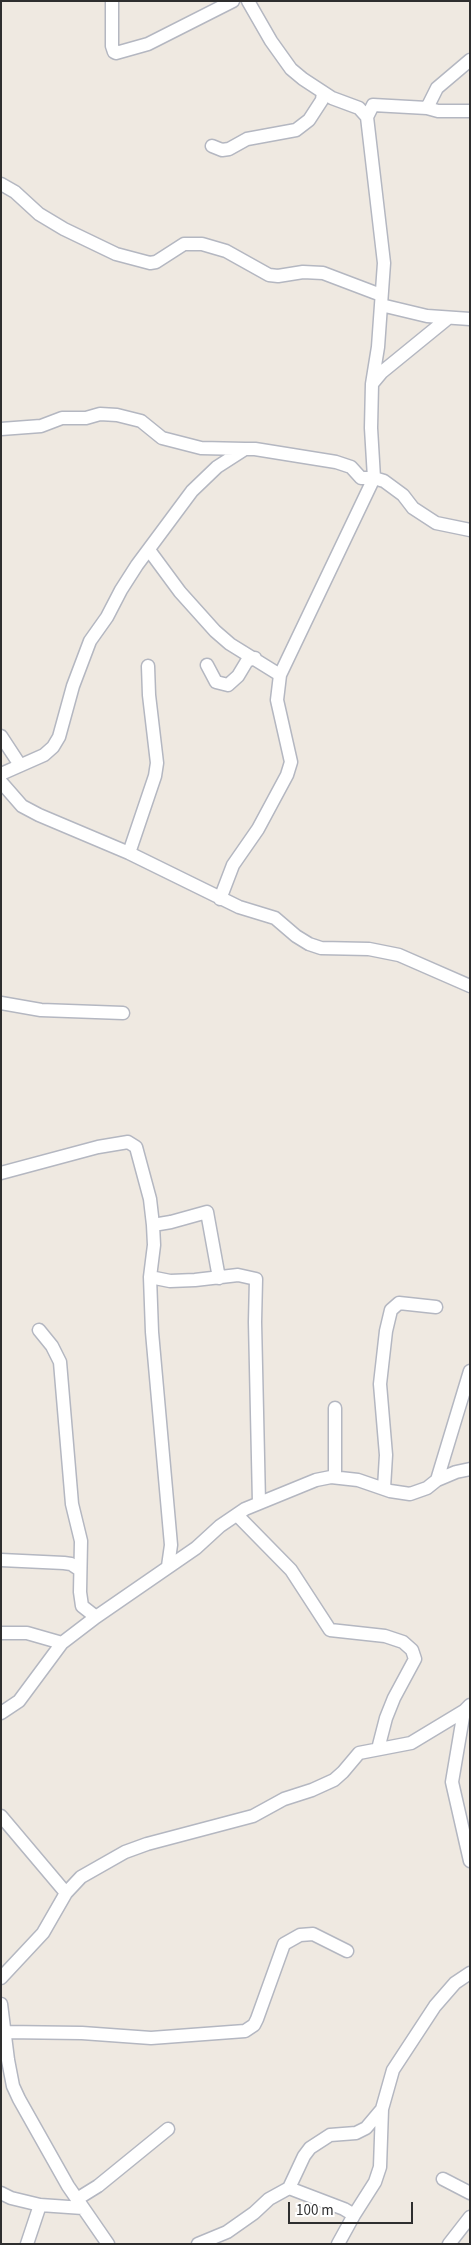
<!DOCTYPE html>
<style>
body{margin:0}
#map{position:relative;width:471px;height:2245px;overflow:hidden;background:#efe9e1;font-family:"Source Sans 3",sans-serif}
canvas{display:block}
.frame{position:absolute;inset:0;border:2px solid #2e2e2e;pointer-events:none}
.scale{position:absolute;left:288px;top:2202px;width:125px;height:22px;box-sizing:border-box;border:2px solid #2e2e2e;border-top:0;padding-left:6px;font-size:15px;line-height:18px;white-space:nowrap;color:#2e2e2e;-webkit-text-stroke:4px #fff;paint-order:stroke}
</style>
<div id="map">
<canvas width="471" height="2245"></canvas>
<div class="frame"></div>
<div class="scale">100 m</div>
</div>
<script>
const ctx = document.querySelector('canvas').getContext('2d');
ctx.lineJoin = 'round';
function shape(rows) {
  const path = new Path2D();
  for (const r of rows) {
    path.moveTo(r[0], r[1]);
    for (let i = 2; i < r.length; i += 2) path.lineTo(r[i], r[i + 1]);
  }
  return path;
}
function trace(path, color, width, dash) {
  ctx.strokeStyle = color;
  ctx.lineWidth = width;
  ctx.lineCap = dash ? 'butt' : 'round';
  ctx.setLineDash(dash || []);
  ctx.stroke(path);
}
const minor = shape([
 [112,1,112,46,114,52,116,53,148,44,233,1],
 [427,108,437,88,470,60],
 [367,117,373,105,427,108,438,111,470,111],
 [212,146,222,150,229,149,247,139,296,130,309,120,322,100,323,92],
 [1,184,15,192,39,214,64,229,116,254,150,263,156,262,184,244,202,244,226,251,269,275,278,276,303,272,323,273,381,295],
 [381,305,427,316,470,319],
 [372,384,382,372,447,319],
 [1,429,41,426,62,418,86,418,100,414,117,415,141,421,162,438,201,448,245,449],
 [149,550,180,592,215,631,230,644,280,675],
 [207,665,216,682,228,685,238,676,247,661,255,658],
 [1,736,20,765],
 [1,774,44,755,53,747,59,737,73,686,90,641,107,617,121,590,137,565,192,491,217,467,245,449,255,449,336,462,351,467,361,478,374,478,371,428,372,384,378,347,384,263,367,117,359,108,332,98,303,79,291,69,271,41,248,1],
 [1,782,22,806,39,815,129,853,239,907,275,918,296,936,309,944,321,948,369,949,399,955,470,986],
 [129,853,155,776,157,763,149,695,148,666],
 [220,899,233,865,258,829,287,775,291,762,277,700,280,675,374,478,384,481,403,495,413,508,436,523,470,530],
 [1,1003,41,1010,123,1013],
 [1,1173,98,1147,128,1142,136,1147,150,1199,153,1225,154,1245,150,1277,152,1332,171,1545,168,1566],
 [153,1225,171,1222,207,1212,219,1278],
 [150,1277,170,1281,195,1280,238,1275,256,1279,255,1322,259,1503],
 [39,1330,52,1346,60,1362,72,1504,81,1541,80,1592,82,1606,96,1617],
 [335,1477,335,1408],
 [437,1480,456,1472,470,1469],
 [384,1488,386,1455,380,1384,386,1331,391,1310,399,1303,436,1307],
 [237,1515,291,1570,330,1630,385,1636,403,1642,412,1650,415,1659,394,1698,386,1718,378,1749],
 [1,1560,64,1563,71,1564,80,1570],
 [1,1633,27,1633,62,1643],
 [464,1711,452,1782,470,1861],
 [1,1713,19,1701,62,1643,96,1617,196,1548,220,1526,245,1509,316,1480,331,1477,358,1480,390,1491,410,1494,427,1488,437,1480,470,1371],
 [1,1816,66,1893],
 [1,1978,43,1933,66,1893,81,1877,125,1852,147,1844,253,1816,284,1799,312,1790,334,1780,343,1772,359,1753,411,1743,464,1711,470,1705],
 [1,2004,8,2060,13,2086,19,2099,68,2186,108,2244],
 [4,2032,82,2033,151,2038,245,2031,254,2025,257,2019,284,1944,300,1935,313,1934,347,1951],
 [443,2179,470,2193],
 [289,2188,304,2156,310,2148,330,2135,356,2133,366,2128,382,2109],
 [1,2193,11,2198,40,2205,83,2208],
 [77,2199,98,2186,168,2129],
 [27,2244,40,2205],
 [198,2244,227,2232,254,2213,269,2199,289,2188,344,2209,354,2215,375,2182,380,2167,382,2109,393,2070,435,2006,455,1983,470,1973],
 [338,2244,354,2215],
 [449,2244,470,2217]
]);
trace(minor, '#b4b7c1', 15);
trace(minor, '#fff', 12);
</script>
